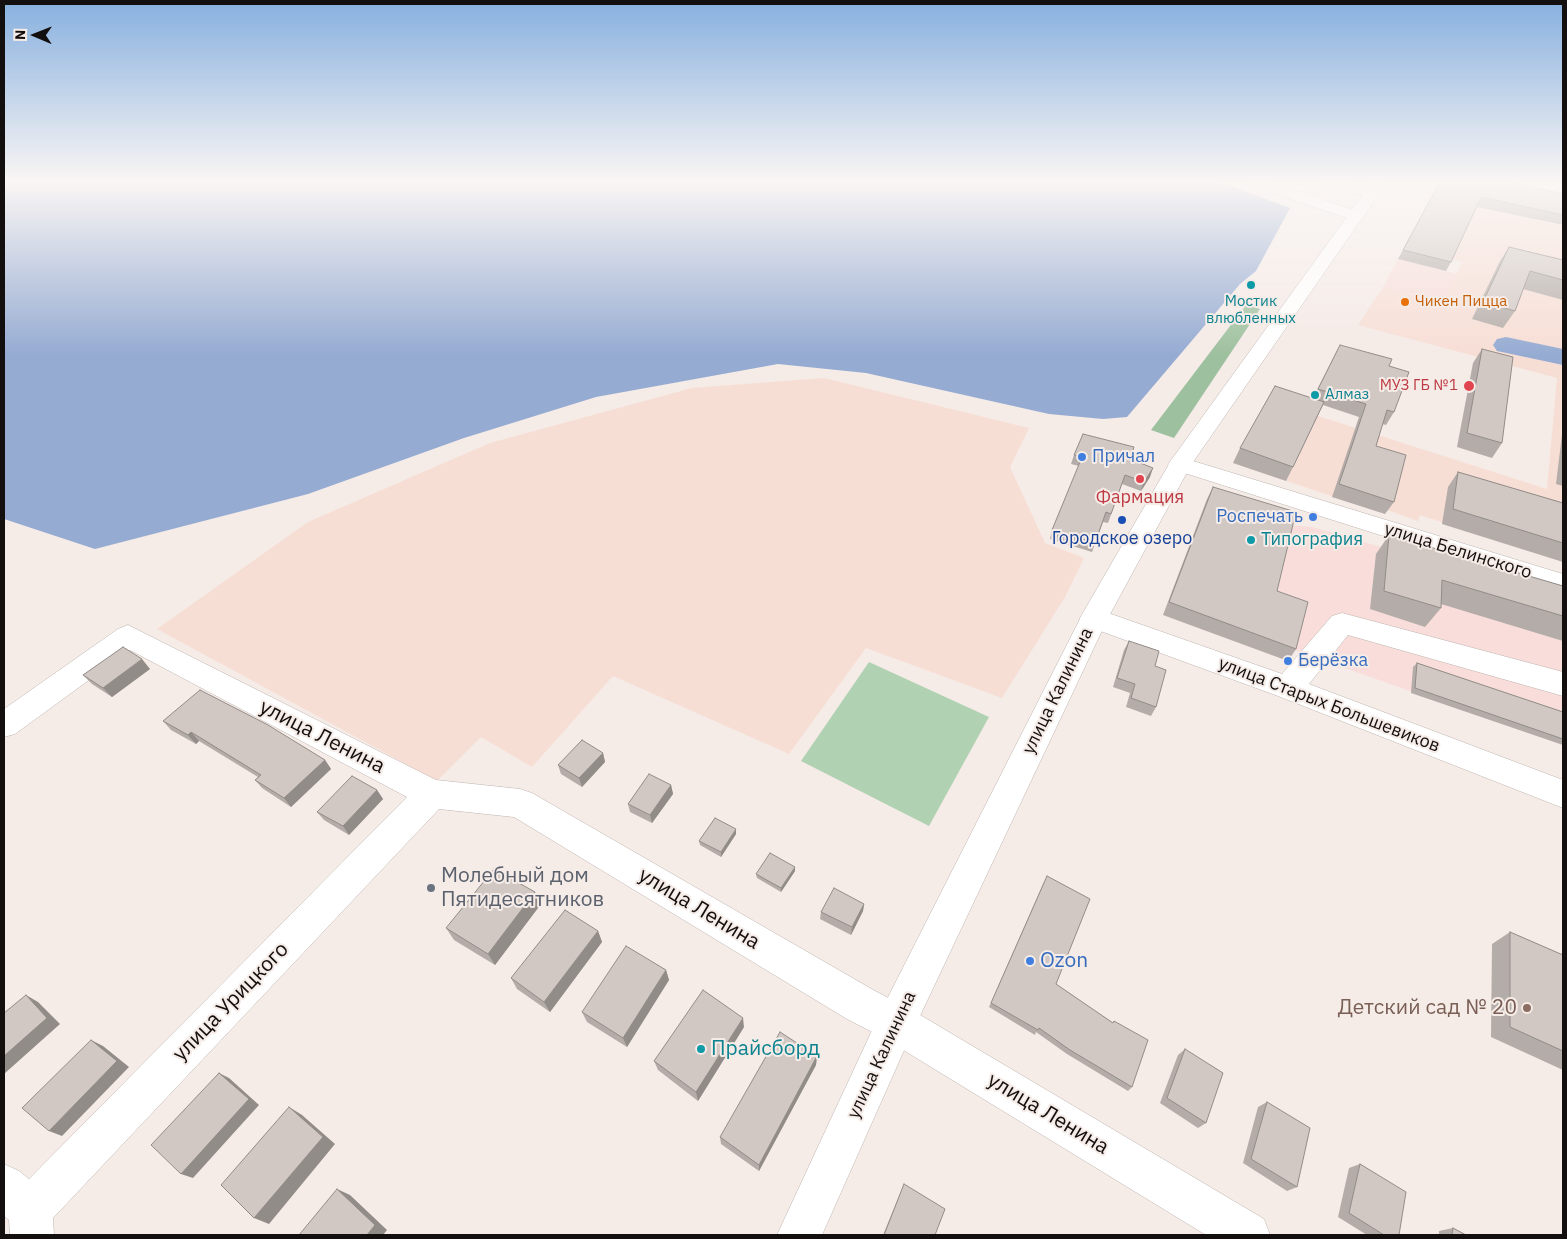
<!DOCTYPE html>
<meta charset="utf-8">
<style>
body{margin:0}
#map{position:relative;width:1567px;height:1239px;overflow:hidden;background:#f5ebe7;font-family:"IBM Plex Sans",sans-serif}
canvas{display:block}
.frame{position:absolute;inset:0;border:5px solid #130f0e;pointer-events:none}
.north{position:absolute;left:10px;top:10px;width:50px;height:50px;-webkit-text-stroke:4px #f5ebe7;paint-order:stroke;rotate:271deg;font-size:14px;font-weight:700;line-height:20px;text-align:center;color:#130f0e}
.north::after{content:'';display:block;margin:auto;width:18px;height:22px;background:#130f0e;clip-path:polygon(50% 0,100% 100%,50% 72%,0 100%)}
</style>
<div id="map">
<canvas width="1567" height="1239"></canvas>
<div class="frame"></div>
<div class="north">N</div>
</div>
<script>
const ctx = document.querySelector('canvas').getContext('2d');
ctx.lineJoin = 'round';
function paint(path, color) {
  ctx.fillStyle = color;
  ctx.fill(path, 'evenodd');
}
function shape(rows) {
  const path = new Path2D();
  for (const r of rows) {
    path.moveTo(r[0], r[1]);
    for (let i = 2; i < r.length; i += 2) path.lineTo(r[i], r[i + 1]);
  }
  return path;
}
function trace(path, color, width, dash) {
  ctx.strokeStyle = color;
  ctx.lineWidth = width;
  ctx.lineCap = dash ? 'butt' : 'round';
  ctx.setLineDash(dash || []);
  ctx.stroke(path);
}
function label(font, color, halo, rows, align = 'center') {
  ctx.font = font + ' "IBM Plex Sans",sans-serif';
  ctx.lineWidth = 4;
  ctx.setLineDash([]);
  ctx.textBaseline = 'middle';
  ctx.strokeStyle = halo;
  ctx.fillStyle = color;
  for (const [text, x, y, turn = 0] of rows) {
    ctx.save();
    ctx.translate(x, y);
    ctx.rotate((+turn || 0) * Math.PI / 180);
    ctx.textAlign = isNaN(turn) ? turn : align;
    if (halo) ctx.strokeText(text, 0, 0);
    ctx.fillText(text, 0, 0);
    ctx.restore();
  }
}
paint(shape([
 [1398,259,1457,274,1444,303,1383,287],
 [1289,525,1312,527,1563,600,1563,745,1291,649,1288,661,1163,615]
]), '#f8ddda');
paint(shape([
 [1476,206,1563,226,1563,562,1420,515,1418,521,1387,510,1385,514,1233,463,1268,400,1547,489,1557,378,1358,325,1383,287,1444,303,1462,262,1451,259],
 [824,378,1029,428,1010,467,1045,543,1084,558,1065,597,1002,698,866,648,789,754,613,676,532,767,481,737,437,781,157,629,308,522,490,443,692,388]
]), '#f7ded5');
paint(shape([
 [869,662,989,717,929,826,801,761]
]), '#b1d2b2');
paint(shape([
 [1246,305,1260,309,1174,438,1151,430]
]), '#9dc09e');
paint(shape([
 [4,182,1215,182,1234,187,1290,208,1256,271,1240,284,1127,417,1103,419,1049,414,866,373,778,364,596,397,464,438,308,494,95,549,4,519]
]), '#95abd2');
paint(shape([
 [1506,337,1563,349,1563,365,1497,351,1493,345,1497,339,1506,337]
]), '#95abd2');
const minor = shape([
 [1246,182,1269,182,1363,213,1365,216,1357,221,1351,219,1248,185,1246,182],
 [1320,182,1347,182,1378,190,1381,193,1373,198,1322,185,1320,182],
 [1180,457,1563,574,1563,593,1172,469,1168,464,1172,459,1180,457],
 [1094,608,1282,674,1332,616,1342,613,1563,672,1563,696,1348,635,1309,684,1563,780,1563,808,1278,696,1084,625,1080,618,1084,611,1094,608],
 [128,625,436,780,520,789,532,793,875,991,910,1009,1264,1219,1270,1235,1206,1235,882,1037,847,1019,514,817,439,809,53,1218,54,1235,10,1235,9,1220,4,1216,4,1164,19,1171,29,1179,407,797,130,650,15,734,4,737,4,709,118,629,128,625]
]);
const major = shape([
 [1372,182,1387,182,1191,465,1108,618,910,1037,822,1235,777,1235,882,1009,1084,611,1172,459,1372,182]
]);
trace(minor, '#beb5b0', 1);
trace(major, '#beb5b0', 1);
paint(minor, '#fff');
paint(major, '#fff');
paint(shape([
 [1440,182,1563,194,1563,225,1477,207,1451,262,1446,271,1398,259],
 [1509,247,1563,260,1563,300,1523,289,1515,311,1503,328,1472,319,1499,263],
 [1340,345,1389,366,1394,412,1386,425,1382,424,1376,446,1394,502,1385,514,1332,497,1359,417,1323,405,1293,467,1286,481,1233,463,1240,448,1313,398],
 [1482,349,1502,443,1492,458,1457,447,1473,363],
 [1563,426,1563,486,1556,484],
 [1074,455,1130,459,1150,477,1141,491,1122,484,1108,523,1103,522,1092,552,1050,539,1052,530,1079,466,1071,464],
 [1458,472,1563,503,1563,562,1442,524,1448,487],
 [1213,487,1277,591,1296,649,1288,661,1163,615,1207,499],
 [1389,535,1563,586,1563,641,1441,604,1441,608,1425,627,1370,609,1376,554],
 [1129,641,1155,666,1156,707,1151,716,1126,707,1130,693,1113,687,1124,650],
 [1417,663,1563,712,1563,745,1411,693,1413,667],
 [150,669,112,697,92,684,83,675],
 [163,721,325,760,331,769,291,807,262,788,255,780,258,777,199,741,196,744,171,730],
 [603,753,605,762,582,787,561,774,558,765],
 [671,785,673,794,652,823,630,812,628,804],
 [377,790,383,799,349,835,324,820,317,812],
 [736,834,721,857,700,845,699,841],
 [795,871,781,892,757,878,756,874],
 [1044,882,1056,984,1113,1023,1114,1021,1132,1087,1128,1091,1067,1054,1036,1032,1035,1035,989,1007],
 [541,904,495,965,454,940,446,928],
 [864,904,863,911,851,935,820,919,821,912],
 [598,931,602,942,550,1012,517,989,511,978],
 [1510,932,1563,955,1563,1070,1491,1037,1492,944],
 [666,970,669,980,627,1047,587,1022,582,1012],
 [744,1027,698,1101,658,1070,654,1061],
 [1185,1049,1206,1123,1198,1128,1160,1103,1178,1055],
 [817,1056,816,1065,759,1171,721,1144,720,1137],
 [1267,1102,1297,1187,1287,1191,1243,1163,1258,1107],
 [1360,1164,1399,1235,1367,1235,1338,1217,1349,1168],
 [904,1184,935,1235,883,1235],
 [1453,1228,1466,1235,1439,1235,1439,1231]
]), '#b4aca8');
paint(shape([
 [1153,468,1150,477,1141,491,1144,482],
 [142,659,150,669,112,697,103,688],
 [191,732,199,741,196,744,188,735],
 [603,753,605,762,582,787,579,778],
 [325,760,331,769,291,807,284,798],
 [671,785,673,794,652,823,650,815],
 [377,790,383,799,349,835,343,826],
 [736,829,736,834,721,857,721,852],
 [795,867,795,871,781,892,781,888],
 [535,892,541,904,495,965,488,954],
 [864,904,863,911,851,935,852,927],
 [598,931,602,942,550,1012,544,1002],
 [666,970,669,980,627,1047,623,1038],
 [26,995,38,1002,60,1024,4,1074,4,1056],
 [743,1018,744,1027,698,1101,696,1092],
 [91,1040,103,1046,129,1067,62,1136,49,1131],
 [817,1056,816,1065,759,1171,759,1165],
 [219,1073,229,1078,259,1105,193,1178,181,1174],
 [289,1107,302,1115,335,1144,269,1224,254,1218],
 [337,1189,350,1195,387,1230,383,1235,367,1235]
]), '#928c88');
const building = shape([
 [1440,182,1509,182,1563,194,1563,215,1481,197,1451,262,1403,250,1440,182],
 [1509,247,1563,260,1563,280,1530,271,1515,311,1483,302,1509,247],
 [1340,345,1392,359,1389,366,1409,372,1394,412,1387,410,1376,446,1406,455,1394,502,1339,484,1366,404,1318,389,1340,345],
 [1482,349,1513,357,1502,443,1467,433,1482,349],
 [1275,386,1324,402,1293,467,1240,448,1275,386],
 [1083,434,1134,447,1130,459,1153,468,1144,482,1125,475,1111,514,1106,512,1095,543,1052,530,1082,457,1074,455,1083,434],
 [1458,472,1563,503,1563,543,1453,509,1458,472],
 [1213,487,1296,512,1277,591,1308,602,1296,649,1169,602,1213,487],
 [1389,535,1563,586,1563,616,1442,580,1441,608,1384,591,1389,535],
 [1129,641,1159,651,1155,666,1166,670,1156,707,1131,698,1135,684,1117,678,1129,641],
 [123,647,142,659,103,688,83,675,123,647],
 [1417,663,1563,712,1563,739,1415,688,1417,663],
 [200,690,268,725,325,760,284,798,255,780,261,775,191,732,188,735,163,721,200,690],
 [582,740,603,753,579,778,558,765,582,740],
 [649,774,671,785,650,815,628,804,649,774],
 [352,776,377,790,343,826,317,812,352,776],
 [715,818,736,829,721,852,699,841,715,818],
 [770,853,795,867,781,888,756,874,770,853],
 [494,869,535,892,488,954,446,928,494,869],
 [1047,876,1090,899,1056,984,1113,1023,1114,1021,1148,1040,1132,1087,1070,1050,1039,1028,1038,1030,991,1003,1047,876],
 [834,888,864,904,852,927,821,912,834,888],
 [565,910,598,931,544,1002,511,978,565,910],
 [1510,932,1563,955,1563,1051,1510,1027,1510,932],
 [626,946,666,970,623,1038,582,1012,626,946],
 [703,990,743,1018,696,1092,654,1061,703,990],
 [26,995,47,1018,4,1056,4,1013,26,995],
 [780,1032,817,1056,759,1165,720,1137,780,1032],
 [91,1040,117,1061,49,1131,22,1108,91,1040],
 [1185,1049,1223,1073,1206,1123,1167,1098,1185,1049],
 [219,1073,249,1099,181,1174,151,1145,219,1073],
 [1267,1102,1310,1128,1297,1187,1251,1159,1267,1102],
 [289,1107,323,1137,254,1218,221,1185,289,1107],
 [1360,1164,1406,1192,1399,1235,1384,1235,1349,1213,1360,1164],
 [904,1184,945,1209,935,1235,884,1235,904,1184],
 [337,1189,375,1225,367,1235,299,1235,337,1189],
 [1453,1228,1466,1235,1452,1235,1453,1228]
]);
paint(building, '#d1c8c3');
trace(building, '#928c88', 1);
const sky = ctx.createLinearGradient(0, 0, 0, 356);
sky.addColorStop(0, '#87b0df');
sky.addColorStop(0.51, '#faf6f4');
sky.addColorStop(1, '#faf6f400');
ctx.fillStyle = sky;
ctx.fillRect(0, 0, 1567, 356);
for (const [x, y, r, color] of [
 [1251,285,5,"#0f9aa8"],
 [1405,302,5,"#e8710a"],
 [1469,386,6,"#e0444e"],
 [1315,395,5,"#0f9aa8"],
 [1082,457,5,"#3f7fe0"],
 [1140,479,5,"#e0444e"],
 [1313,517,5,"#3f7fe0"],
 [1122,520,5,"#1a4fb4"],
 [1251,540,5,"#0f9aa8"],
 [1288,661,5,"#3f7fe0"],
 [431,888,5,"#6b7280"],
 [1030,961,5,"#3f7fe0"],
 [1527,1008,5,"#8d6e63"],
 [701,1049,5,"#0f9aa8"]
]) {
  const dot = new Path2D();
  dot.arc(x, y, r, 0, 2 * Math.PI);
  ctx.fillStyle = color;
  ctx.fill(dot);
  trace(dot, '#f5ebe7', 2);
}
label('15px', '#0d838f', '#f5ebe7', [
 ["Мостик",1251,302],
 ["влюбленных",1251,319],
 ["Алмаз",1325,395,"left"]
]);
label('15px', '#c56008', '#f5ebe7', [
 ["Чикен Пицца",1415,302]
], 'left');
label('15px', '#be3a42', '#f5ebe7', [
 ["МУЗ ГБ №1",1458,386]
], 'right');
label('18px', '#366cbe', '#f5ebe7', [
 ["Причал",1092,457],
 ["Роспечать",1303,517,"right"],
 ["Берёзка",1298,661]
], 'left');
label('18px', '#be3a42', '#f5ebe7', [
 ["Фармация",1140,498]
]);
label('18px', '#164399', '#f5ebe7', [
 ["Городское озеро",1122,539]
]);
label('18px', '#0d838f', '#f5ebe7', [
 ["Типография",1261,540]
], 'left');
label('18px', '#130f0e', '#f5ebe7', [
 ["улица Белинского",1458,551,17],
 ["улица Калинина",1058,691,-64],
 ["улица Старых Большевиков",1329,705,21],
 ["улица Калинина",882,1055,-65]
]);
label('21px', '#130f0e', '#f5ebe7', [
 ["улица Ленина",322,737,27],
 ["улица Ленина",699,909,31],
 ["улица Урицкого",231,1002,-46],
 ["улица Ленина",1048,1114,31]
]);
label('21px', '#5b616d', '#f5ebe7', [
 ["Молебный дом",441,876],
 ["Пятидесятников",441,900]
], 'left');
label('21px', '#366cbe', '#f5ebe7', [
 ["Ozon",1040,961]
], 'left');
label('21px', '#785e54', '#f5ebe7', [
 ["Детский сад № 20",1517,1008]
], 'right');
label('21px', '#0d838f', '#f5ebe7', [
 ["Прайсборд",711,1049]
], 'left');
</script>
